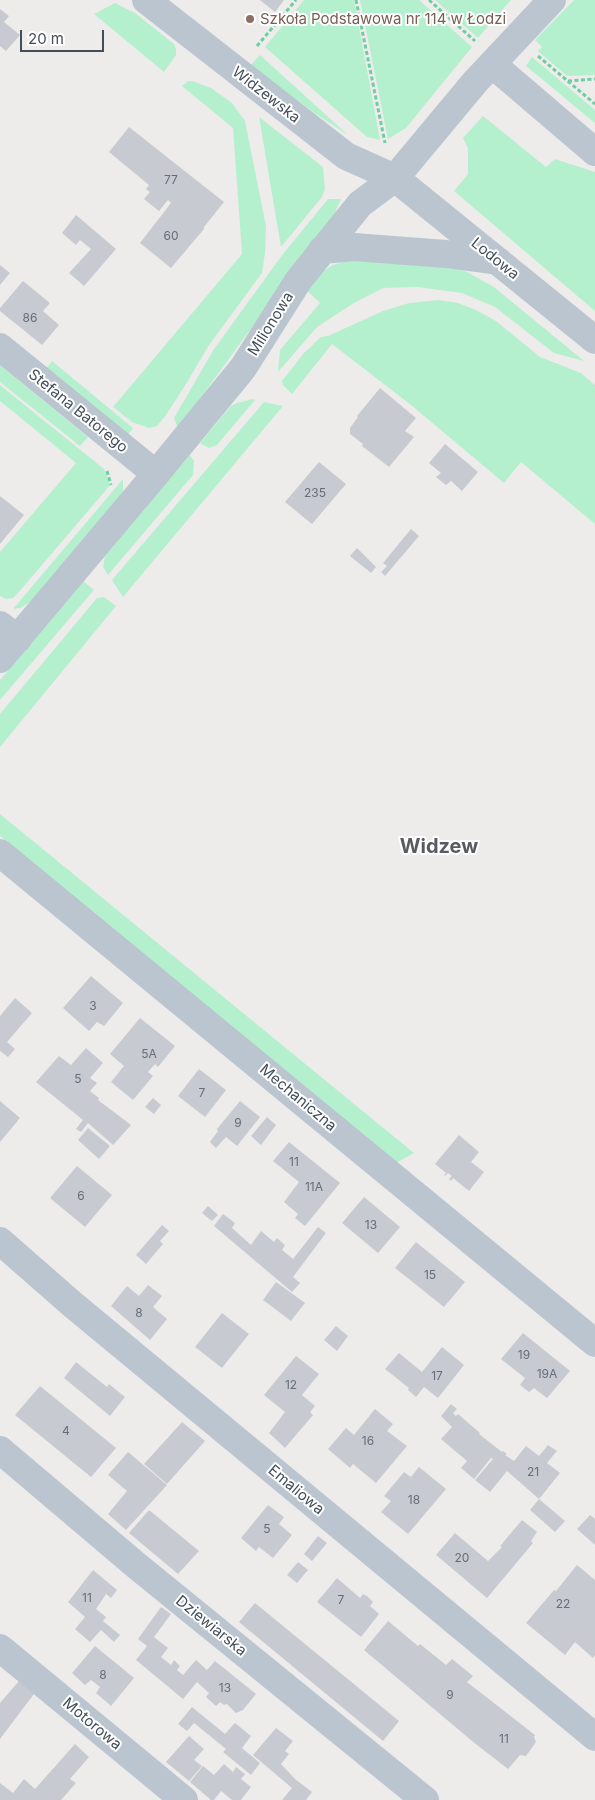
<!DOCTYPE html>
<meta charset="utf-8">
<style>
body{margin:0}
#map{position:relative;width:595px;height:1800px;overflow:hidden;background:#eeebeb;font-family:Inter,sans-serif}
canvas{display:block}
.scale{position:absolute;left:20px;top:30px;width:84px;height:22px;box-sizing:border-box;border:2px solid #434e59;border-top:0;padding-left:6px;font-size:15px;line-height:18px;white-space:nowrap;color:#434e59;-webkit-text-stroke:4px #fff;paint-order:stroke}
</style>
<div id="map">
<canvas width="595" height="1800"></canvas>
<div class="scale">20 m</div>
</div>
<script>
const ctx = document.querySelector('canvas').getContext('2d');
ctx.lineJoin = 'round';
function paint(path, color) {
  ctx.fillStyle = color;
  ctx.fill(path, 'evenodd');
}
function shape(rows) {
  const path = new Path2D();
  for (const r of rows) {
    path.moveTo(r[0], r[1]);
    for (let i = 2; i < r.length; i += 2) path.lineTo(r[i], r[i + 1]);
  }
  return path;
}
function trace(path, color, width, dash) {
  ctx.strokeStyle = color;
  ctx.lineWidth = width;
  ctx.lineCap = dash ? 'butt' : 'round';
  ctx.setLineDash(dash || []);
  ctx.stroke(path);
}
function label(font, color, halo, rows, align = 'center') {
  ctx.font = font + ' Inter,sans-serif';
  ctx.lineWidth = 4;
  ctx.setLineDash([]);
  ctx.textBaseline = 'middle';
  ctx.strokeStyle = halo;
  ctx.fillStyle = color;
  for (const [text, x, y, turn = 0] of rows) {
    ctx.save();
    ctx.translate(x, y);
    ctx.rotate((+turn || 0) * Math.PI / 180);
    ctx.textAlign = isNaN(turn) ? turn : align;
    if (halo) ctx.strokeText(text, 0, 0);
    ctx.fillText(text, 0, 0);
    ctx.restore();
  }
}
paint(shape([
 [304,0,354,0,380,140,367,137,265,47],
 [360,0,419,0,472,47,406,128,388,139],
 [435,0,511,0,478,38],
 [574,0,595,0,595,75,567,76,538,51,542,47,535,40],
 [115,3,135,13,174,44,176,49,176,55,164,72,94,14],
 [260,55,348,135,316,114,250,66],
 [532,57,595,110,595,123,526,66],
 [188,81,192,81,211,88,232,103,245,121,266,226,265,253,262,273,209,345,186,384,166,415,157,426,149,428,132,422,113,407,242,254,233,128,182,86],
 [483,116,546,167,555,159,595,172,595,311,454,191,468,174,468,148,463,138],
 [259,117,323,167,325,189,322,197,281,247],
 [328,199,341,199,331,222,277,296,244,338,178,429,174,418,214,349,283,254],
 [350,260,452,268,465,271,494,287,584,361,554,353,495,307,462,293,417,287,383,288,354,303,317,327,278,372,280,350,320,303,306,290,317,275,333,265],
 [438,300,458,303,476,310,496,321,540,357,581,373,595,385,595,524,521,462,504,483,411,405,332,344,292,394,283,385,282,381,304,353,321,337,328,336,383,311,409,303],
 [52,361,133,428,127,436,46,369],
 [0,365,88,437,80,446,0,382],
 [0,385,104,469,109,481,109,486,106,490,18,593,13,598,6,599,0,596,0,552,76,463,0,401],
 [253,399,255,400,217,445,209,448,200,443,231,406,237,403],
 [264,402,283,406,123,597,112,580],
 [190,455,194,461,193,475,108,575,103,567,105,556],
 [123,479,123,491,119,498,32,601,20,608,13,609],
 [83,581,94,590,0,700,0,680],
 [104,597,116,606,0,747,0,714,97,598],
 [0,814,414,1153,396,1163,0,836]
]), '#b5f0ce');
paint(shape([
 [260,0,284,0,275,12],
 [0,9,9,16,4,22,20,35,6,51,0,46],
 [129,127,224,202,204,227,204,229,171,268,140,243,171,203,168,200,159,211,144,199,150,192,146,189,149,185,109,152],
 [76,215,116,249,84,286,69,273,91,249,80,240,76,245,62,233],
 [0,265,10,273,0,285],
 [23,281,50,303,43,311,59,325,42,345,0,311,0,308],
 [380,388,416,418,405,431,414,437,389,467,362,446,363,444,350,434,350,428,358,417,357,416],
 [445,444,478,472,462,491,451,481,446,485,436,477,441,473,429,463],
 [319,462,346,484,312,524,285,502],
 [0,496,24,515,0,544],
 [411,529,419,536,385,576,381,572,387,566,383,563],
 [357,548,376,567,371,573,350,556],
 [91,976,123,1003,104,1026,97,1022,89,1031,63,1008],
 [15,998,32,1013,7,1042,15,1049,8,1057,0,1051,0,1016],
 [140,1018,175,1046,158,1067,155,1064,148,1072,153,1076,133,1100,111,1082,124,1066,110,1054],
 [86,1048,103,1063,90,1078,97,1083,90,1091,99,1098,98,1100,131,1125,113,1145,88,1123,81,1132,76,1129,83,1120,36,1082,59,1056,71,1065],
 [199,1069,226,1090,205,1117,178,1096],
 [153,1098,161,1105,154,1114,145,1107],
 [0,1101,20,1118,0,1142],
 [240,1101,260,1117,237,1146,226,1137,216,1148,210,1142,218,1131,217,1129],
 [267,1117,276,1125,261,1145,251,1136],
 [88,1128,110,1146,99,1159,78,1140],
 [459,1135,479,1152,471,1162,484,1172,469,1191,453,1178,451,1181,449,1179,452,1176,448,1173,445,1176,444,1175,446,1173,435,1164],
 [289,1142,340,1183,305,1226,295,1218,298,1214,284,1202,299,1182,273,1161],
 [77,1166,112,1195,85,1227,50,1198],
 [364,1197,400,1227,378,1253,342,1223],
 [208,1206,218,1215,212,1221,202,1213],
 [223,1214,235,1223,232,1228,251,1245,261,1231,274,1242,277,1238,285,1245,282,1250,293,1259,318,1227,326,1233,293,1277,300,1283,292,1292,214,1226],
 [162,1225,169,1231,160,1241,163,1244,146,1264,136,1255],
 [416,1242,465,1282,444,1307,395,1268],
 [276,1282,305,1303,291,1321,263,1300],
 [148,1285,162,1296,153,1307,167,1319,150,1340,111,1306,127,1286,139,1296],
 [222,1313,249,1334,222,1368,195,1347],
 [336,1326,348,1336,337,1351,324,1340],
 [523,1333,570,1371,547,1398,534,1388,529,1392,520,1385,525,1378,501,1359],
 [442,1347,464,1365,438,1398,424,1387,416,1397,408,1390,409,1388,385,1369,399,1353,422,1372],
 [296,1356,319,1374,302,1395,315,1406,310,1412,313,1415,285,1448,269,1433,285,1412,264,1395],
 [76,1362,107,1387,109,1384,125,1397,110,1416,64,1378],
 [40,1386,116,1448,91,1477,15,1415],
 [451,1404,457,1409,453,1413,456,1416,458,1414,480,1433,479,1434,502,1452,503,1451,507,1454,505,1455,514,1461,526,1446,539,1456,548,1445,557,1451,547,1463,560,1473,539,1499,507,1471,490,1492,475,1480,493,1459,491,1458,474,1479,461,1468,467,1461,441,1439,452,1427,441,1416],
 [375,1409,393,1424,387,1431,407,1446,376,1483,353,1464,350,1468,328,1449,346,1428,354,1435],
 [182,1422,205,1441,167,1484,144,1464],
 [128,1452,167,1485,126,1530,108,1514,127,1491,108,1475],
 [419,1467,446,1489,408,1534,381,1512,391,1501,384,1496,404,1472,411,1477],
 [539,1499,565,1521,555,1532,530,1510],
 [268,1505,284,1517,279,1524,292,1535,273,1558,259,1547,256,1551,241,1538],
 [149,1510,199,1551,178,1574,129,1533],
 [590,1515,595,1519,595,1545,577,1529],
 [522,1520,537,1532,531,1541,533,1543,487,1598,436,1555,455,1533,488,1561,502,1547,500,1546],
 [318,1536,327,1543,312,1561,304,1554],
 [298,1562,308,1570,297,1583,287,1575],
 [577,1565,595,1580,595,1655,593,1658,575,1642,565,1655,526,1623,554,1590,556,1591],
 [93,1570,117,1590,111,1598,106,1594,96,1609,106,1617,103,1621,120,1635,114,1642,101,1630,90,1642,75,1629,85,1617,68,1602],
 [337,1578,360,1598,363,1594,367,1596,373,1602,370,1606,379,1614,361,1637,317,1602],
 [255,1603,399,1721,383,1741,239,1622],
 [161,1607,171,1614,154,1637,168,1648,161,1657,171,1665,174,1660,180,1666,177,1670,183,1675,196,1660,207,1670,215,1661,256,1694,243,1710,236,1713,227,1704,224,1705,220,1702,216,1706,206,1697,209,1693,197,1682,183,1699,136,1660,147,1646,138,1639],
 [388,1621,418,1646,420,1644,446,1665,452,1659,473,1676,467,1682,535,1735,534,1737,536,1742,526,1756,520,1755,508,1769,472,1741,364,1650],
 [95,1646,134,1678,111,1706,96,1693,100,1687,91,1680,85,1685,72,1673],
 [19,1681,34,1694,0,1739,0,1703],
 [192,1707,225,1734,235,1723,251,1736,242,1748,260,1763,251,1775,223,1752,226,1749,194,1723,187,1731,178,1724],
 [276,1728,293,1741,285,1751,289,1754,281,1764,295,1779,312,1792,306,1800,282,1800,292,1788,253,1755],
 [189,1736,204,1749,194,1760,202,1766,189,1781,166,1762],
 [75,1744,89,1757,70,1779,76,1783,61,1800,0,1800,0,1783,13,1793,24,1779,35,1789],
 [224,1764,233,1772,236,1767,245,1774,241,1779,251,1787,241,1800,232,1800,221,1791,214,1800,211,1800,190,1782,203,1766,214,1775]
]), '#c8cad1');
trace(shape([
 [356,0,385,143],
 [429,0,475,41],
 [257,46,296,0],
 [538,56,595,104],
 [568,81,595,79],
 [107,471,111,485]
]), '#6ccfa2', 3, [4, 2.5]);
trace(shape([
 [146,0,346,156,395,178,595,340],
 [492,64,595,152],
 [322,250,354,247,446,254,498,261],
 [0,347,156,474],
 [0,625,18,639],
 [0,659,156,474,243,368,298,281,360,204,395,178,475,82,552,0],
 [0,853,595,1343],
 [0,1241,72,1304,595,1737],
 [0,1450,137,1566,425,1800],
 [0,1648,184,1800]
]), '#bbc5cf', 28);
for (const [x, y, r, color] of [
 [250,19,5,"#8d6e63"]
]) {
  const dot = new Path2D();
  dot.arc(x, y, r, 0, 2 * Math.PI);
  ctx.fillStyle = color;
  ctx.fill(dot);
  trace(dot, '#fff', 2);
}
label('12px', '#646d77', null, [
 ["77",171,180],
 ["60",171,236],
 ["86",30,318],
 ["235",315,493],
 ["3",93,1006],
 ["5A",149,1054],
 ["5",78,1079],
 ["7",202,1093],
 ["9",238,1123],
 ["11",294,1162],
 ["11A",314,1187],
 ["6",81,1196],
 ["13",371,1225],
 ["15",430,1275],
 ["8",139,1313],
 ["19",524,1355],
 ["19A",547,1374],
 ["17",437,1376],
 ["12",291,1385],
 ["4",66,1431],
 ["16",368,1441],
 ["21",533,1472],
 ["18",414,1500],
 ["5",267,1529],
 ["20",462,1558],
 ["11",87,1598],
 ["7",341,1600],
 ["22",563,1604],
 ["8",103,1675],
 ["13",225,1688],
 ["9",450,1695],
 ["11",504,1739]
]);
label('15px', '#785e54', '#fff', [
 ["Szkoła Podstawowa nr 114 w Łodzi",260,19]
], 'left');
label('15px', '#434e59', '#fff', [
 ["Widzewska",266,95,38],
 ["Lodowa",495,259,39],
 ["Milionowa",271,324,-58],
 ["Stefana Batorego",78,411,39],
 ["Mechaniczna",298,1098,40],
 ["Emaliowa",296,1490,40],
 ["Dziewiarska",211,1626,39],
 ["Motorowa",92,1724,40]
]);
label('bold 20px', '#585b61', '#fff', [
 ["Widzew",439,847]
]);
</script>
